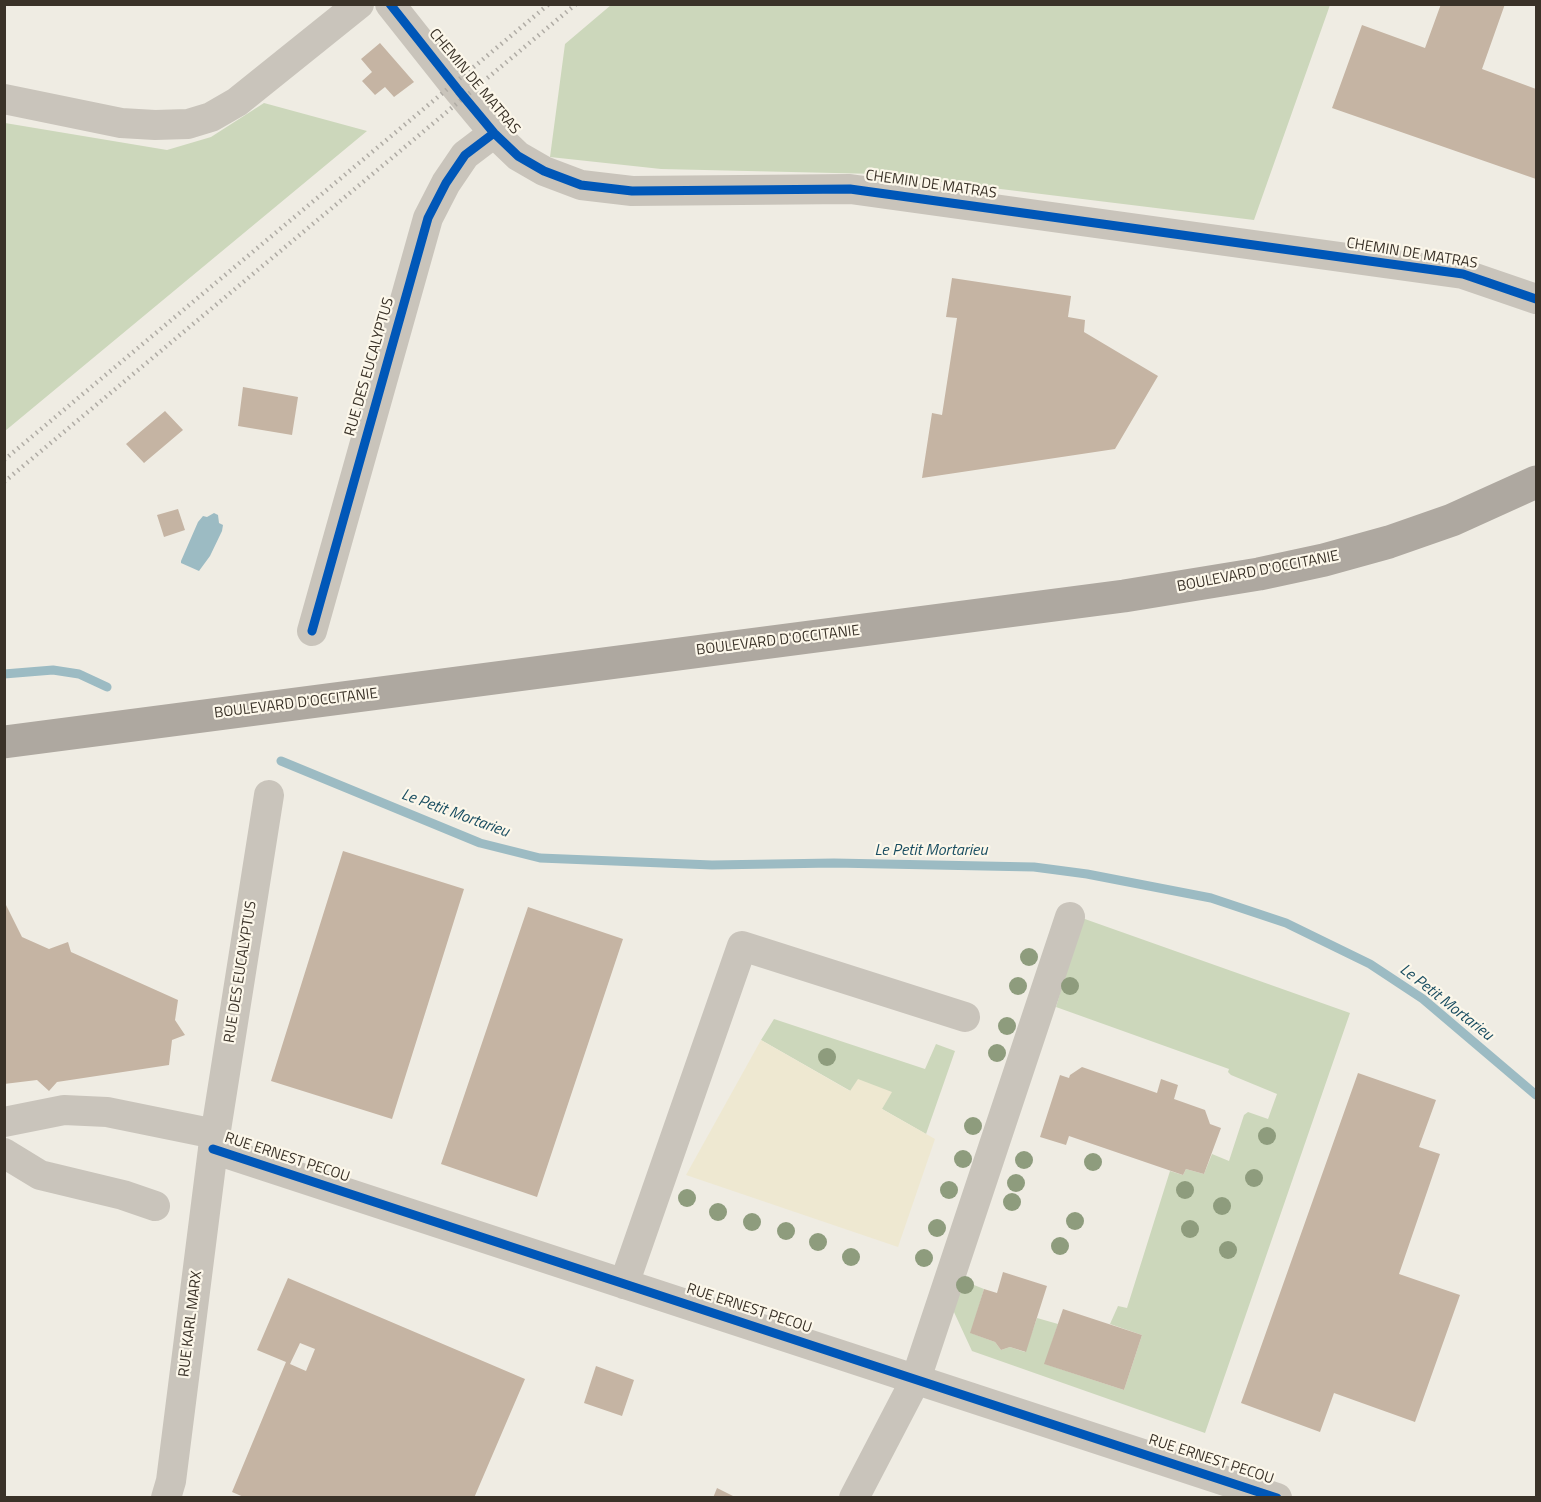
<!DOCTYPE html>
<style>
body{margin:0}
#map{position:relative;width:1541px;height:1502px;overflow:hidden;background:#efece3;font-family:"Titillium Web",sans-serif}
canvas{display:block}
.frame{position:absolute;inset:0;border:6px solid #3a3228;pointer-events:none}
</style>
<div id="map">
<canvas width="1541" height="1502"></canvas>
<div class="frame"></div>
</div>
<script>
const ctx = document.querySelector('canvas').getContext('2d');
ctx.lineJoin = 'round';
function paint(path, color) {
  ctx.fillStyle = color;
  ctx.fill(path, 'evenodd');
}
function shape(rows) {
  const path = new Path2D();
  for (const r of rows) {
    path.moveTo(r[0], r[1]);
    for (let i = 2; i < r.length; i += 2) path.lineTo(r[i], r[i + 1]);
  }
  return path;
}
function trace(path, color, width, dash) {
  ctx.strokeStyle = color;
  ctx.lineWidth = width;
  ctx.lineCap = dash ? 'butt' : 'round';
  ctx.setLineDash(dash || []);
  ctx.stroke(path);
}
function label(font, color, halo, rows, align = 'center') {
  ctx.font = font + ' "Titillium Web",sans-serif';
  ctx.lineWidth = 4.5;
  ctx.setLineDash([]);
  ctx.textBaseline = 'middle';
  ctx.strokeStyle = halo;
  ctx.fillStyle = color;
  for (const [text, x, y, turn = 0] of rows) {
    ctx.save();
    ctx.translate(x, y);
    ctx.rotate((+turn || 0) * Math.PI / 180);
    ctx.textAlign = isNaN(turn) ? turn : align;
    if (halo) ctx.strokeText(text, 0, 0);
    ctx.fillText(text, 0, 0);
    ctx.restore();
  }
}
paint(shape([
 [611,5,611,4,1330,5,1254,220,878,174,661,169,550,157,565,44],
 [264,103,367,131,5,431,5,123,167,150,211,137],
 [1082,918,1350,1013,1205,1433,972,1351,953,1310,964,1281,984,1289,971,1333,995,1342,1001,1350,1010,1347,1025,1352,1037,1318,1058,1324,1045,1364,1124,1390,1142,1335,1110,1324,1118,1306,1127,1308,1170,1171,1183,1175,1186,1169,1204,1174,1212,1154,1229,1161,1244,1115,1248,1112,1268,1119,1277,1094,1231,1075,1228,1072,1229,1069,1056,1007],
 [774,1019,925,1069,936,1044,955,1051,926,1134,761,1040]
]), '#ccd7bb');
paint(shape([
 [761,1040,850,1091,858,1079,892,1092,882,1109,935,1139,898,1247,686,1175]
]), '#eee8d1');
paint(shape([
 [214,513,218,515,219,523,223,525,222,531,210,556,199,571,181,563,181,561,198,522,203,516,207,517]
]), '#9cbbc3');
trace(shape([
 [4,674,53,670,79,674,107,687],
 [281,761,480,843,540,858,712,865,834,863,1034,867,1087,874,1211,898,1286,923,1370,964,1423,999,1536,1095]
]), '#9cbbc3', 9);
paint(shape([
 [1441,4,1505,4,1482,69,1536,89,1536,179,1332,108,1362,25,1425,48],
 [380,43,414,82,394,97,385,87,375,95,362,81,372,72,361,59],
 [952,278,1071,296,1068,317,1085,320,1084,332,1158,376,1115,449,922,478,932,413,942,415,957,318,946,317],
 [243,387,298,397,292,435,238,426],
 [165,411,183,430,144,463,126,444],
 [178,509,185,530,164,537,157,515],
 [343,851,464,889,392,1119,271,1081],
 [4,901,22,937,49,949,68,942,71,952,178,1000,175,1020,185,1035,172,1040,169,1065,57,1082,49,1091,37,1080,4,1084],
 [528,907,623,939,537,1197,441,1164],
 [1082,1067,1157,1093,1161,1079,1178,1085,1174,1099,1205,1110,1210,1124,1221,1128,1204,1174,1186,1169,1183,1175,1069,1136,1066,1145,1040,1137,1060,1075,1069,1078,1070,1075],
 [1358,1073,1436,1100,1419,1147,1440,1154,1399,1274,1460,1295,1415,1422,1334,1393,1320,1432,1241,1403],
 [1003,1272,1047,1286,1026,1352,1010,1347,1001,1350,995,1342,970,1333,984,1289,997,1293],
 [288,1278,525,1379,474,1498,246,1498,232,1492,286,1362,257,1350],
 [300,1343,315,1349,306,1371,290,1364],
 [1063,1309,1142,1335,1124,1390,1044,1364],
 [596,1366,634,1380,622,1416,584,1403],
 [717,1488,737,1498,713,1498]
]), '#c5b4a3');
trace(shape([
 [390,4,459,91,494,133,518,156,544,171,581,185,632,191,850,189,1463,274,1536,299],
 [4,99,121,123,155,125,188,124,211,117,237,102,359,4],
 [312,631,428,218,446,183,465,155,494,133],
 [4,1122,64,1110,107,1112,215,1134],
 [213,1149,1277,1498],
 [4,1153,40,1175,123,1195,155,1206],
 [624,1284,742,946,965,1017],
 [166,1498,171,1481,213,1149,269,795],
 [854,1498,916,1379,1070,917]
]), '#c9c4bb', 30);
trace(shape([
 [4,742,1124,596,1259,574,1324,560,1389,542,1452,520,1536,482]
]), '#aea8a0', 33);
trace(shape([
 [4,460,549,4],
 [4,482,576,4]
]), '#b0aca5', 4.5, [1.5, 4.5]);
trace(shape([
 [390,4,459,91,494,133,518,156,544,171,581,185,632,191,850,189,1463,274,1536,299],
 [312,631,428,218,446,183,465,155,494,133],
 [213,1149,1277,1498]
]), '#0057b8', 9);
ctx.fillStyle = '#8e9c7d';
for (const [x, y] of [
 [1029,957],
 [1018,986],
 [1070,986],
 [1007,1026],
 [997,1053],
 [827,1057],
 [973,1126],
 [1267,1136],
 [963,1159],
 [1024,1160],
 [1093,1162],
 [1254,1178],
 [1016,1183],
 [949,1190],
 [1185,1190],
 [687,1198],
 [1012,1202],
 [1222,1206],
 [718,1212],
 [1075,1221],
 [752,1222],
 [937,1228],
 [1190,1229],
 [786,1231],
 [818,1242],
 [1060,1246],
 [1228,1250],
 [851,1257],
 [924,1258],
 [965,1285]
]) {
  ctx.beginPath();
  ctx.arc(x, y, 9, 0, 2 * Math.PI);
  ctx.fill();
}
label('15px', '#3a3228', '#fcf7ea', [
 ["CHEMIN DE MATRAS",474,82,50],
 ["CHEMIN DE MATRAS",931,185,8],
 ["CHEMIN DE MATRAS",1412,254,9],
 ["RUE DES EUCALYPTUS",370,367,-74],
 ["BOULEVARD D'OCCITANIE",1258,572,-11],
 ["BOULEVARD D'OCCITANIE",778,641,-7],
 ["BOULEVARD D'OCCITANIE",296,704,-7],
 ["RUE DES EUCALYPTUS",241,972,-81],
 ["RUE ERNEST PECOU",287,1158,18],
 ["RUE ERNEST PECOU",749,1309,18],
 ["RUE KARL MARX",191,1324,-83],
 ["RUE ERNEST PECOU",1211,1460,18]
]);
label('italic 16px', '#194d61', '#fcf7ea', [
 ["Le Petit Mortarieu",455,814,20],
 ["Le Petit Mortarieu",931,851],
 ["Le Petit Mortarieu",1446,1003,38]
]);
</script>
